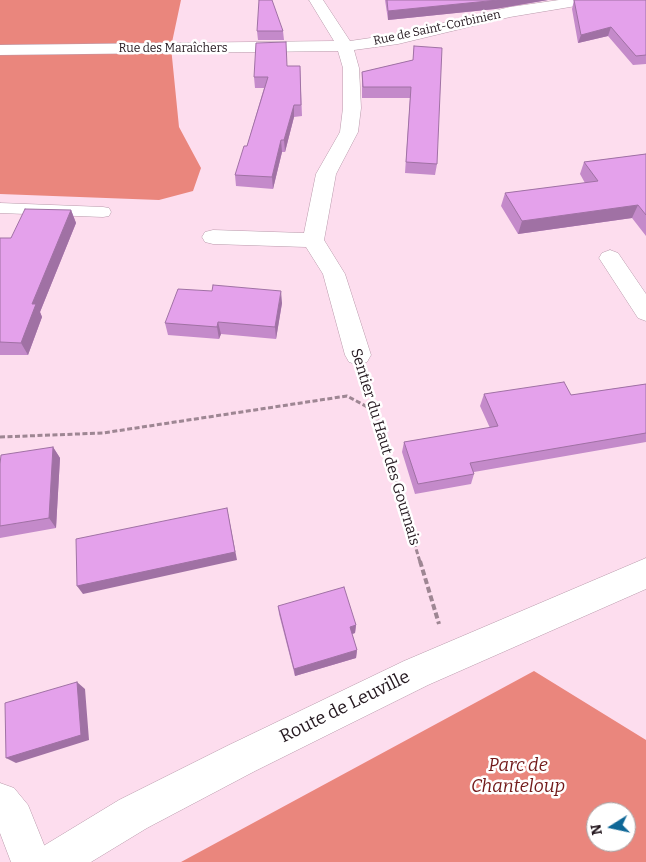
<!DOCTYPE html>
<meta charset="utf-8">
<style>
body{margin:0}
#map{position:relative;width:646px;height:862px;overflow:hidden;background:#fdddee;font-family:Bitter,serif}
canvas{display:block}
.north{position:absolute;left:586px;top:802px;width:50px;height:50px;box-sizing:border-box;background:#fff;border:1px solid #a7a3a5;border-radius:50%;rotate:260deg;font-size:14px;font-weight:700;line-height:20px;text-align:center;color:#24181f}
.north::after{content:'';display:block;margin:auto;width:18px;height:22px;background:#0e6797;clip-path:polygon(50% 0,100% 100%,50% 72%,0 100%)}
</style>
<div id="map">
<canvas width="646" height="862"></canvas>
<div class="north">N</div>
</div>
<script>
const ctx = document.querySelector('canvas').getContext('2d');
ctx.lineJoin = 'round';
function paint(path, color) {
  ctx.fillStyle = color;
  ctx.fill(path, 'evenodd');
}
function shape(rows) {
  const path = new Path2D();
  for (const r of rows) {
    path.moveTo(r[0], r[1]);
    for (let i = 2; i < r.length; i += 2) path.lineTo(r[i], r[i + 1]);
  }
  return path;
}
function trace(path, color, width, dash) {
  ctx.strokeStyle = color;
  ctx.lineWidth = width;
  ctx.lineCap = dash ? 'butt' : 'round';
  ctx.setLineDash(dash || []);
  ctx.stroke(path);
}
function label(font, color, halo, rows, align = 'center') {
  ctx.font = font + ' Bitter,serif';
  ctx.lineWidth = 5;
  ctx.setLineDash([]);
  ctx.textBaseline = 'middle';
  ctx.strokeStyle = halo;
  ctx.fillStyle = color;
  for (const [text, x, y, turn = 0] of rows) {
    ctx.save();
    ctx.translate(x, y);
    ctx.rotate((+turn || 0) * Math.PI / 180);
    ctx.textAlign = isNaN(turn) ? turn : align;
    if (halo) ctx.strokeText(text, 0, 0);
    ctx.fillText(text, 0, 0);
    ctx.restore();
  }
}
paint(shape([
 [0,0,181,0,171,47,179,127,201,168,193,191,159,200,0,194],
 [534,671,646,740,646,862,181,862],
 [596,812,626,812,626,842,596,842]
]), '#ea867d');
const service = shape([
 [0,203,103,207,109,208,111,212,109,216,103,217,0,213,0,203]
]);
const minor = shape([
 [309,0,323,0,350,41,398,34,510,7,559,0,595,0,593,3,588,4,510,17,398,44,354,50,359,68,361,108,358,132,336,174,324,240,345,274,371,355,367,362,358,365,349,362,345,355,323,274,306,247,213,244,205,242,202,237,205,232,213,230,304,233,316,174,340,132,343,108,343,68,338,51,0,55,0,45,334,41,309,0],
 [610,250,618,253,646,294,646,321,638,318,599,258,602,253,610,250],
 [0,783,14,788,28,805,51,862,11,862,0,833,0,783]
]);
const tertiary = shape([
 [646,558,646,589,428,685,255,771,147,828,91,862,34,862,40,848,119,800,229,745,404,661,646,558]
]);
trace(service, '#b99aab', 1);
trace(minor, '#b99aab', 1);
trace(tertiary, '#b99aab', 1);
trace(shape([
 [367,384,420,562],
 [0,437,103,433,347,396,375,411]
]), '#9e8693', 3, [5, 2.5]);
trace(shape([
 [420,561,439,624]
]), '#9e8693', 4, [6, 3]);
paint(service, '#fff');
paint(minor, '#fff');
paint(tertiary, '#fff');
paint(shape([
 [385,0,548,0,495,9,388,20],
 [574,0,646,0,646,64,633,65,608,36,578,43,572,9],
 [257,31,283,31,284,40,258,40],
 [414,46,437,164,435,175,405,173,410,98,362,98,362,72,413,60],
 [287,66,300,66,302,116,294,117,285,152,282,152,273,189,236,186,235,175,247,146,264,88,255,88,254,77],
 [646,154,646,236,632,218,518,234,501,206,505,193,585,183,580,174,584,162],
 [71,210,76,223,40,312,42,317,28,355,0,355,0,238,11,238],
 [282,303,276,339,221,334,219,339,168,335,165,323],
 [646,384,646,442,474,472,474,474,471,484,415,494,402,452,404,442,490,428,480,406,484,394,571,395],
 [53,447,60,458,56,528,0,538,0,464],
 [278,606,356,625,355,633,352,634,357,650,356,658,295,676,279,614]
]), '#c48aca');
paint(shape([
 [498,0,548,0,495,9,388,20,388,11],
 [611,27,608,36,578,43,581,35],
 [294,105,294,117,285,152,284,140],
 [281,140,282,152,273,189,272,177],
 [638,205,632,218,518,234,522,221],
 [71,210,76,223,40,312,42,317,28,355,21,343,32,304],
 [281,291,282,303,276,339,275,327],
 [218,322,221,334,219,339,217,327],
 [53,447,60,458,56,528,49,518],
 [227,508,237,560,83,594,77,586],
 [356,625,355,633,349,635,350,627],
 [357,650,356,658,295,676,294,669],
 [77,682,85,689,89,740,16,763,6,758]
]), '#a071a4');
const building = shape([
 [259,0,272,0,283,31,257,31,259,0],
 [387,0,498,0,388,11,387,0],
 [574,0,646,0,646,55,636,56,611,27,581,35,574,0],
 [286,42,287,66,300,66,301,105,294,105,284,140,281,140,272,177,235,175,244,146,247,146,268,77,254,77,256,43,286,42],
 [414,46,442,48,437,164,406,162,411,87,363,87,362,72,413,60,414,46],
 [646,154,646,215,638,205,522,221,505,193,598,181,584,162,646,154],
 [25,209,71,210,32,304,36,304,21,343,0,342,0,238,11,238,25,209],
 [213,285,281,291,275,327,218,322,217,327,165,323,178,289,212,291,213,285],
 [564,382,571,395,646,384,646,433,470,463,474,474,418,484,404,442,498,426,484,394,564,382],
 [53,447,49,518,0,526,0,464,1,455,53,447],
 [227,508,235,552,77,586,76,539,227,508],
 [344,587,356,625,350,627,357,650,294,669,278,606,344,587],
 [77,682,81,735,6,758,5,703,77,682]
]);
paint(building, '#e4a1eb');
trace(building, '#a071a4', 1);
label('12px', '#24181f', '#fff', [
 ["Rue de Saint-Corbinien",437,28,-12],
 ["Rue des Maraîchers",173,49]
]);
label('15px', '#24181f', '#fff', [
 ["Sentier du Haut des Gournais",385,447,73]
]);
label('18px', '#24181f', '#fff', [
 ["Route de Leuville",345,707,-26]
]);
label('italic 18px', '#711919', '#fff', [
 ["Parc de",518,766],
 ["Chanteloup",518,787]
]);
</script>
